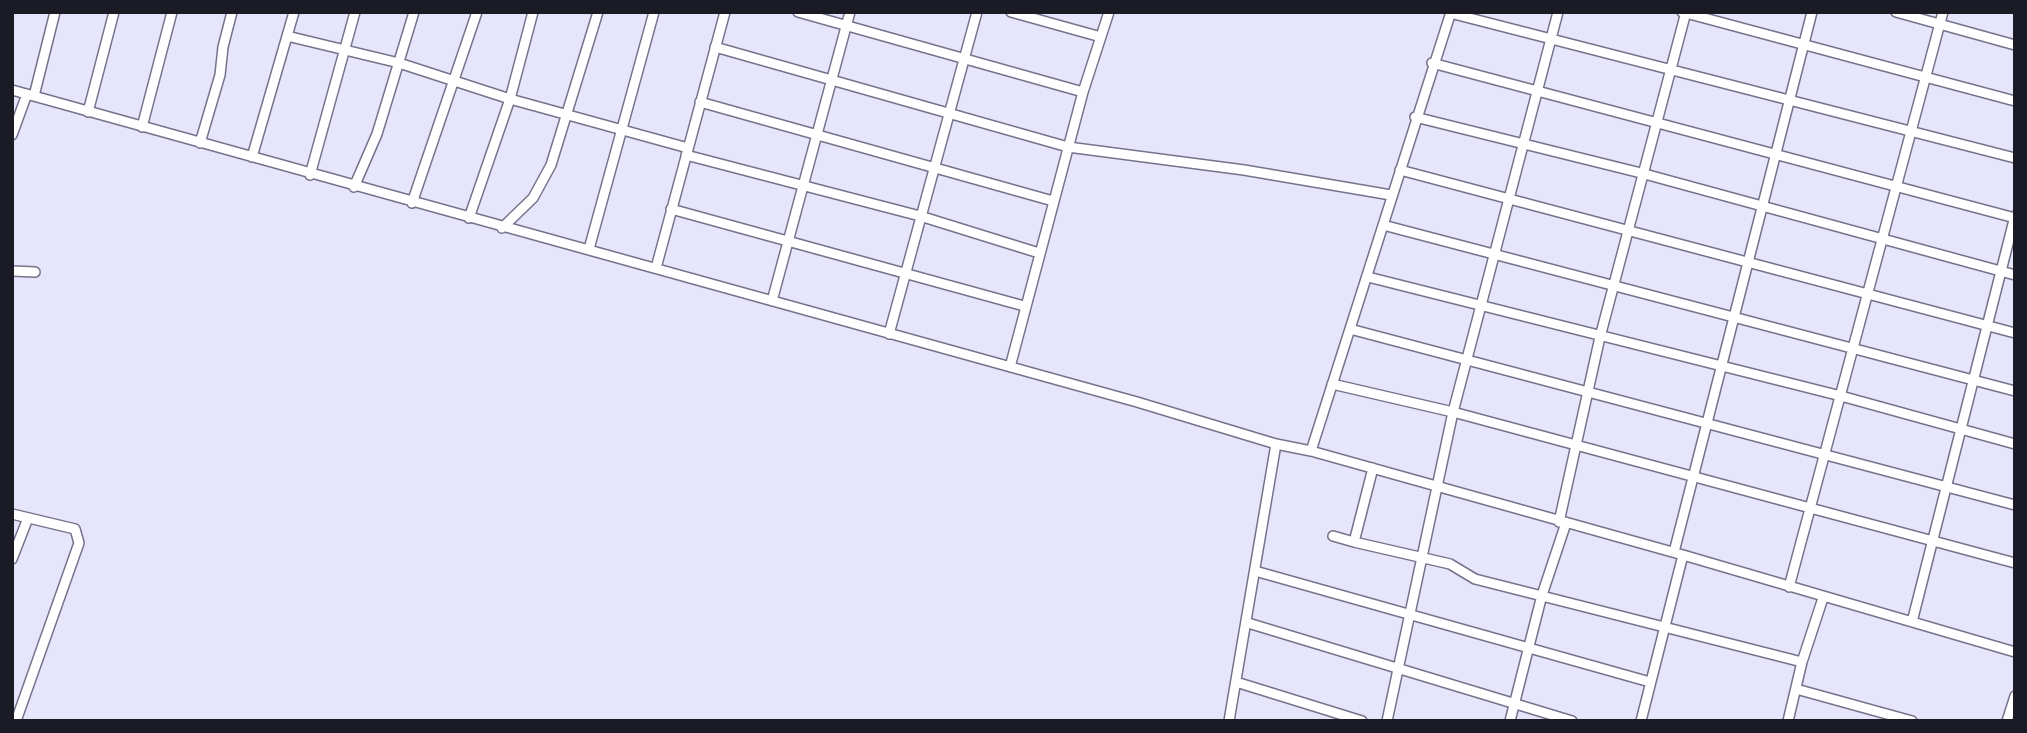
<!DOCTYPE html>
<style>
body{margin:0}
#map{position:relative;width:2027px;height:733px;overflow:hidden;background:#e6e5fb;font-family:Overpass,sans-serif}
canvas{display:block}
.frame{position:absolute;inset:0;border:14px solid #1b1b25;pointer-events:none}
</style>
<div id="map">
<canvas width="2027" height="733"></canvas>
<div class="frame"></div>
</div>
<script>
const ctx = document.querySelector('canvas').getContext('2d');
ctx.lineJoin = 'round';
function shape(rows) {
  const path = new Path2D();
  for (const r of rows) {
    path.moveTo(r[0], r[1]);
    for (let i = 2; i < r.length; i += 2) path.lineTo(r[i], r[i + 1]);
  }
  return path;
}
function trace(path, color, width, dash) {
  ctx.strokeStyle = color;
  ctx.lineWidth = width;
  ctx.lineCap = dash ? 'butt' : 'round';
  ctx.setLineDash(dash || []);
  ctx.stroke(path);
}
const minor = shape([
 [798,12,1083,92],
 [1011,12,1101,37],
 [1682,12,2015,101],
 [1896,12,2015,45],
 [1450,13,2015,158],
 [287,36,399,63,510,99,688,148],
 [715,47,1068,147,1244,170,1391,195],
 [1432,63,2015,218],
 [12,90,1137,402,1276,444,1311,451,1683,555,2015,652],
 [34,96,55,12],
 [700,102,1053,201],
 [88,112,114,12],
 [1415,117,1641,173,2015,275],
 [142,127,172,12],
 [12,135,27,94],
 [200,143,220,75,223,47,232,12],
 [686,155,920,216,1039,253],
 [252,157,294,12],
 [1400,170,2015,333],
 [310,175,355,12],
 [354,187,377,134,414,12],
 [412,203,477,12],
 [671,209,1024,306],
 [469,218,510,99,533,12],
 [1383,225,2015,391],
 [502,228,533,198,551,165,598,12],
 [589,249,654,12],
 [656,268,725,12],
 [12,271,35,272],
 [1368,277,1841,396,2015,444],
 [772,301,850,12],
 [1350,329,2015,505],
 [889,334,977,12],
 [1010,367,1083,92,1109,12],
 [1332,384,1453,412,2015,563],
 [1311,451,1451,12],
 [1373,468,1354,542,1450,564,1475,579,1802,662],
 [12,514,75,529,79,543,16,721],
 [1559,522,1600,337,1686,12],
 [1333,536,1354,542],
 [1674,552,1812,12],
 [12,559,28,518],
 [1255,571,1650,682],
 [1789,587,1943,12],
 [1912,622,2015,216],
 [1248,623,1572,721],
 [1236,682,1362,721],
 [1796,689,1912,721],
 [1229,721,1276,444],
 [1387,721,1453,412,1558,12],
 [1510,721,1542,595,1566,523],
 [1641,721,1683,555],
 [1788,721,1802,662,1823,598],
 [2007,721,2015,696]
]);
trace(minor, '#75738c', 12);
trace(minor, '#fff', 9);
</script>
